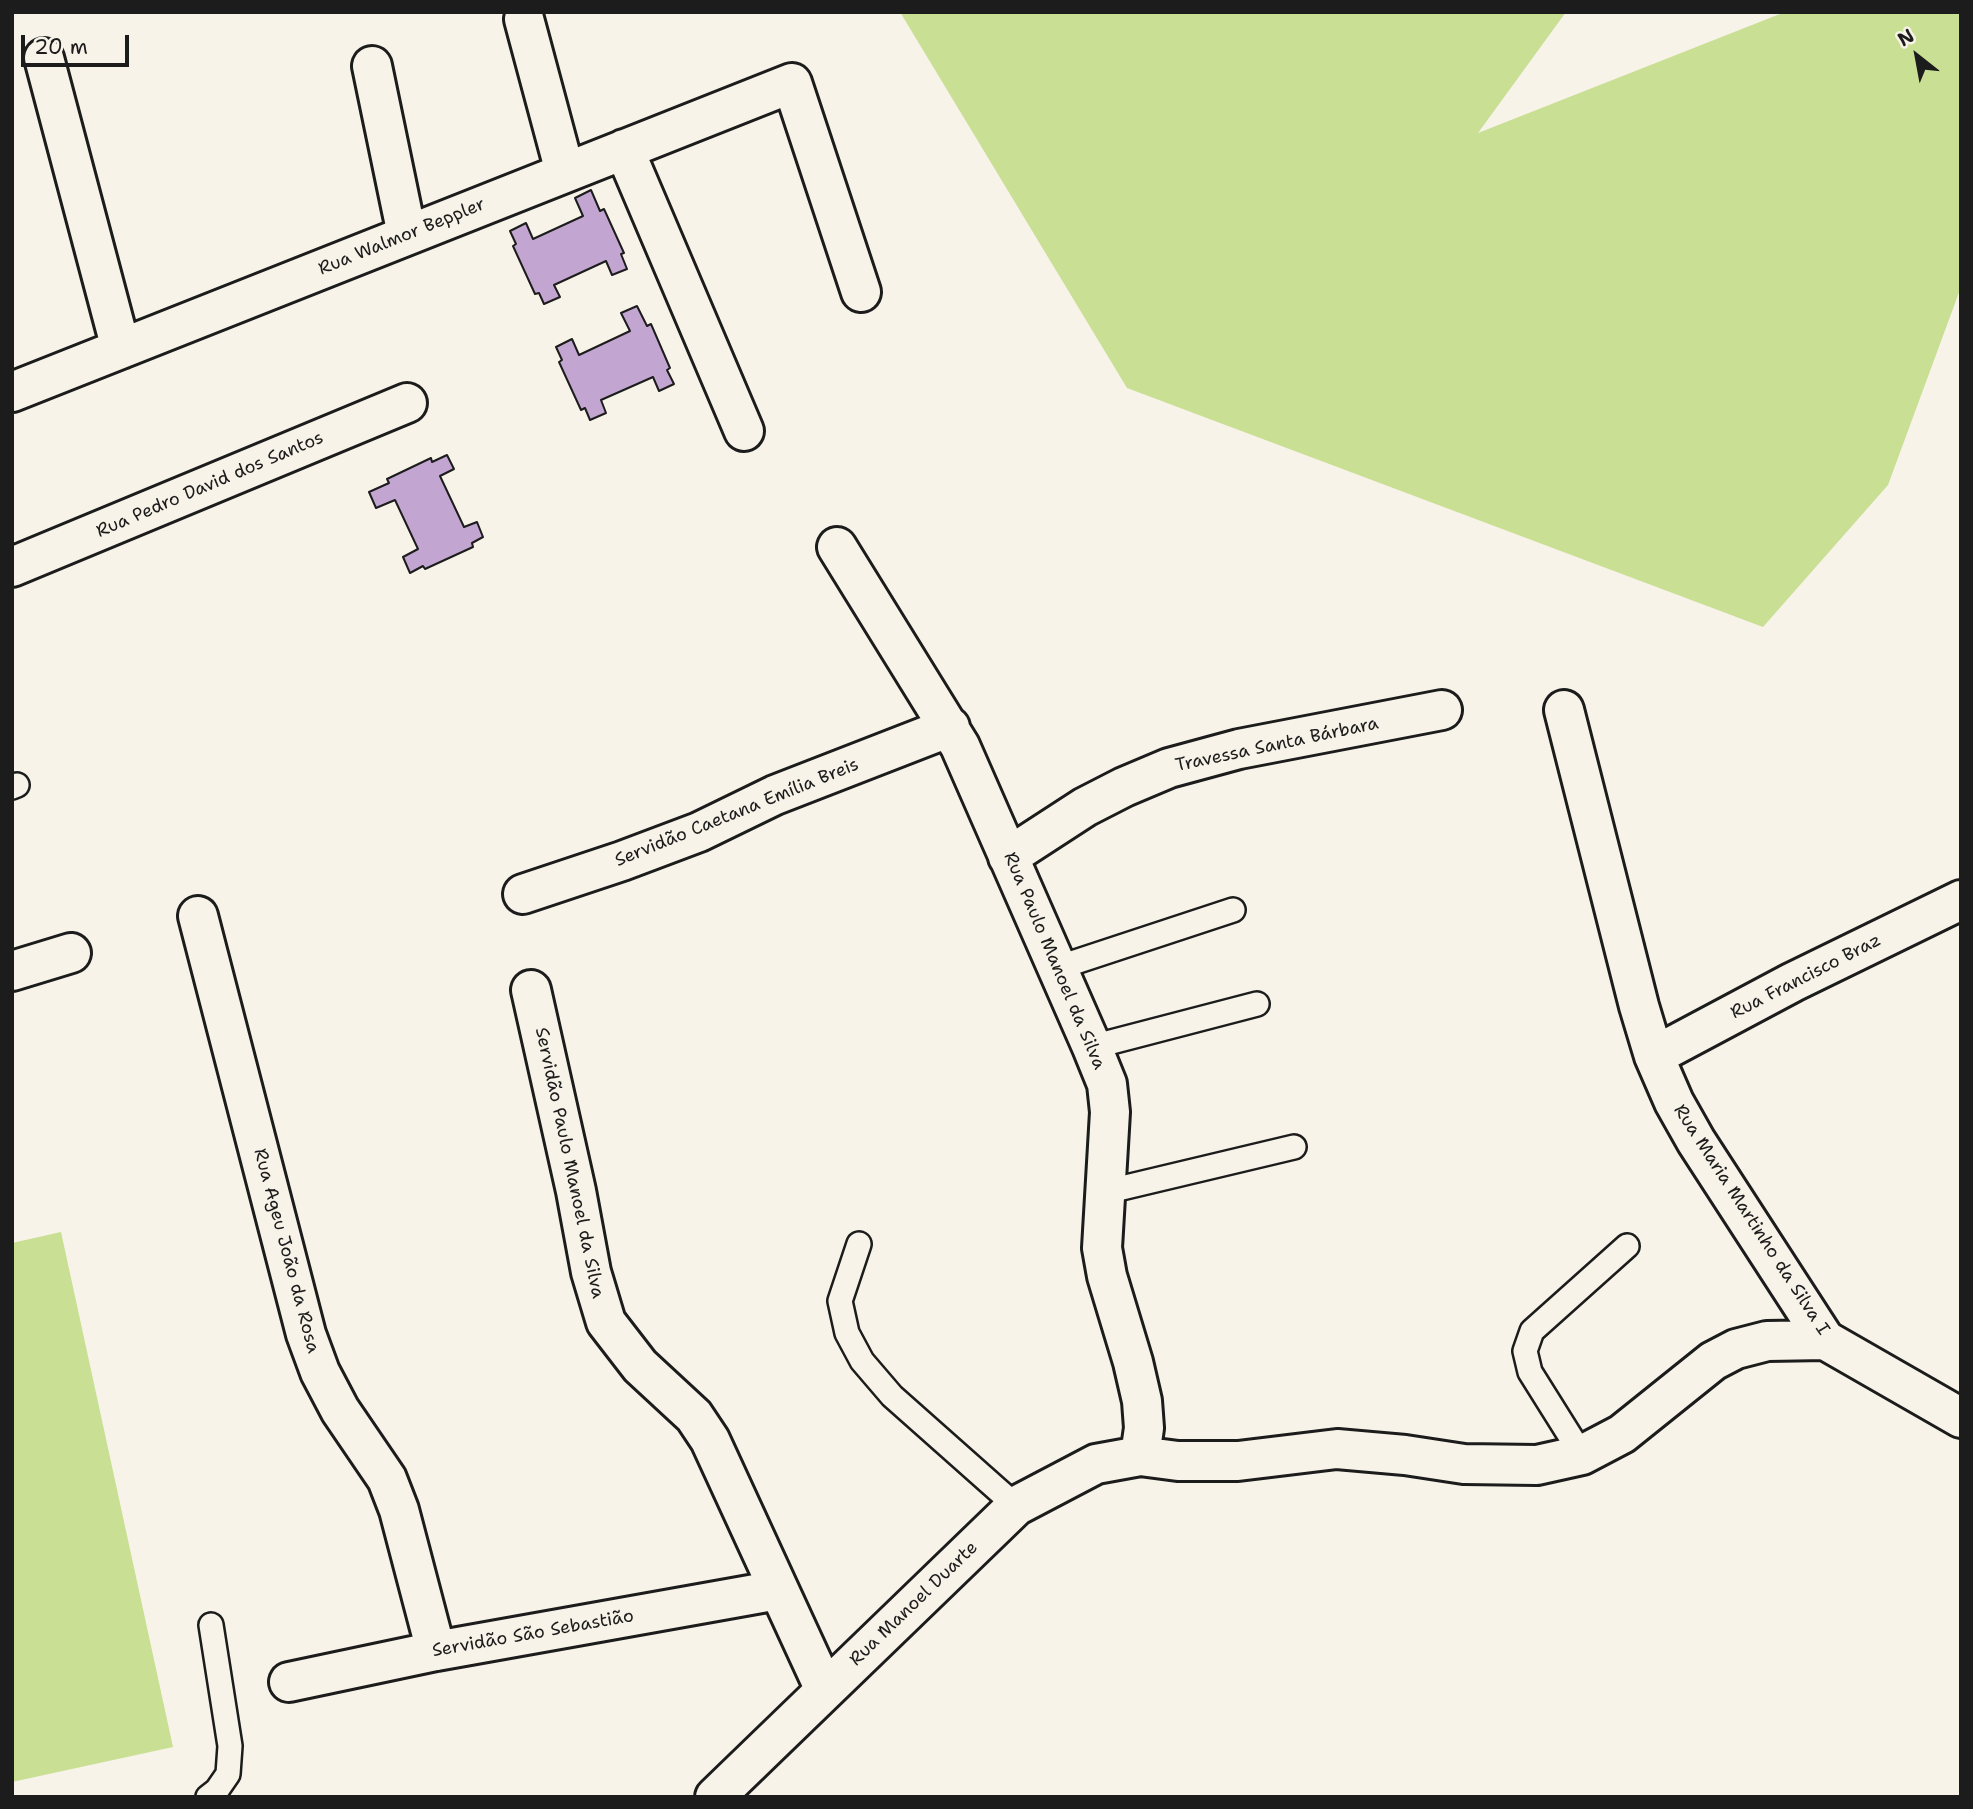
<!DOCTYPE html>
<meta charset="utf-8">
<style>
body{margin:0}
#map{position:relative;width:1973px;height:1809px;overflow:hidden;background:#f7f3e8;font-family:"Shantell Sans",sans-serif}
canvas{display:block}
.frame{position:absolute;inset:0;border:14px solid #1c1c1c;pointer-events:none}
.north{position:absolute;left:1882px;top:21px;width:70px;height:70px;-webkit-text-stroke:5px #f7f3e8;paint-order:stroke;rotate:329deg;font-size:19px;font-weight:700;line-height:28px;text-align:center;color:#1c1c1c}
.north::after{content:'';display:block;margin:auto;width:24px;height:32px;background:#1c1c1c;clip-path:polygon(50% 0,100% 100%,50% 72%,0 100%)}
.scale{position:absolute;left:21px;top:35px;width:108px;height:32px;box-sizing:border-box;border:4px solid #1c1c1c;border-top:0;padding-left:9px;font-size:21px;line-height:24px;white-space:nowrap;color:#1c1c1c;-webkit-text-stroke:5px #f7f3e8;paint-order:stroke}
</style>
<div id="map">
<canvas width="1973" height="1809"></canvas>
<div class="frame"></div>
<div class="north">N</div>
<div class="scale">20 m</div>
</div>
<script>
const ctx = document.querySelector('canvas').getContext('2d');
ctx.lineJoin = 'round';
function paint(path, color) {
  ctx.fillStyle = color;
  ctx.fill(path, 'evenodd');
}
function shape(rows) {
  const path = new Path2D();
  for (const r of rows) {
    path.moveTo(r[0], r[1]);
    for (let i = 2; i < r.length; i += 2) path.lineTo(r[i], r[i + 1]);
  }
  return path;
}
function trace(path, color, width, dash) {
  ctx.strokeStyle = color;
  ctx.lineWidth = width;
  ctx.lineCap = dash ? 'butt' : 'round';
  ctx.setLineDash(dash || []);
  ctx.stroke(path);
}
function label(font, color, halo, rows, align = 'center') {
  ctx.font = font + ' "Shantell Sans",sans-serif';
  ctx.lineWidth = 7;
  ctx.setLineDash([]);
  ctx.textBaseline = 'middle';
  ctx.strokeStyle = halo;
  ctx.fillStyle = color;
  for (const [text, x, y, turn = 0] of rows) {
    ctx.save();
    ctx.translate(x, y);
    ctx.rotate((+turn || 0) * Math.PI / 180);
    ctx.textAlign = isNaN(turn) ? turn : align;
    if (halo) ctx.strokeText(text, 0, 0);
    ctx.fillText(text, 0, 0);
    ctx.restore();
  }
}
paint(shape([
 [900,12,1566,12,1478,133,1785,12,1961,12,1961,287,1888,485,1763,627,1127,388],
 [61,1232,173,1747,12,1782,12,1243]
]), '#c9df94');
const building = shape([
 [591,190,600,211,604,209,624,253,621,254,627,269,612,275,606,261,554,285,560,297,544,304,539,293,535,294,513,246,516,244,510,231,526,223,533,239,583,216,575,198,591,190],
 [637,306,647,326,651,324,670,368,667,370,674,384,659,391,653,377,601,400,606,413,590,420,585,408,581,410,559,362,562,360,556,347,572,339,579,355,630,331,621,313,637,306],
 [447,455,454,469,440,476,464,527,477,522,483,537,472,543,473,547,425,569,423,566,410,573,403,557,418,549,395,500,376,508,369,492,389,483,387,479,431,458,432,462,447,455]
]);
paint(building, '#c2a5d1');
trace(building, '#1c1c1c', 2);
const service = shape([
 [12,787,17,785],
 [1057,968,1233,910],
 [1092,1047,1257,1004],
 [1105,1192,1294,1147],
 [859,1244,840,1301,847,1333,862,1361,892,1396,1016,1506],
 [1582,1455,1530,1372,1525,1351,1532,1331,1627,1246],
 [208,1797,217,1790,228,1774,230,1746,211,1625]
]);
const minor = shape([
 [524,19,565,172],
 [44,58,121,349],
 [372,66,407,235],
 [624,149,744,431],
 [12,392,792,83,861,292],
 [837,547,960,746,1092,1047,1107,1084,1110,1112,1102,1248,1107,1276,1133,1362,1142,1401,1144,1428,1140,1456],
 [12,567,407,403],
 [1564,710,1639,1006,1654,1056,1674,1102,1696,1141,1825,1340,1961,1418],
 [1008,857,1085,807,1124,787,1169,768,1239,749,1442,710],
 [523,894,622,861,699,832,775,795,950,727],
 [198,916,306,1334,320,1372,340,1410,387,1479,399,1510,436,1651],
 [12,971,71,953],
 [531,990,576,1191,591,1272,606,1322,640,1366,694,1416,710,1440,825,1690],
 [1654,1056,1793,982,1961,900],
 [289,1682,436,1651,778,1590],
 [715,1797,1016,1506,1096,1464,1140,1456,1178,1461,1238,1461,1337,1449,1405,1455,1464,1464,1537,1465,1582,1455,1622,1434,1713,1361,1736,1349,1767,1341,1825,1340]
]);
trace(service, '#1c1c1c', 28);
trace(minor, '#1c1c1c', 44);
trace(service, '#f7f3e8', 23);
trace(minor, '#f7f3e8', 38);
label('18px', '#1c1c1c', '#f7f3e8', [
 ["Rua Walmor Beppler",402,237,-22],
 ["Rua Pedro David dos Santos",210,485,-23],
 ["Travessa Santa Bárbara",1277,745,-12],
 ["Servidão Caetana Emília Breis",737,813,-22],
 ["Rua Paulo Manoel da Silva",1054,961,67],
 ["Rua Francisco Braz",1806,977,-27],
 ["Servidão Paulo Manoel da Silva",569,1163,78],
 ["Rua Maria Martinho da Silva I",1751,1220,57],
 ["Rua Ageu João da Rosa",286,1251,75],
 ["Rua Manoel Duarte",914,1604,-44],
 ["Servidão São Sebastião",533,1634,-10]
]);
</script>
